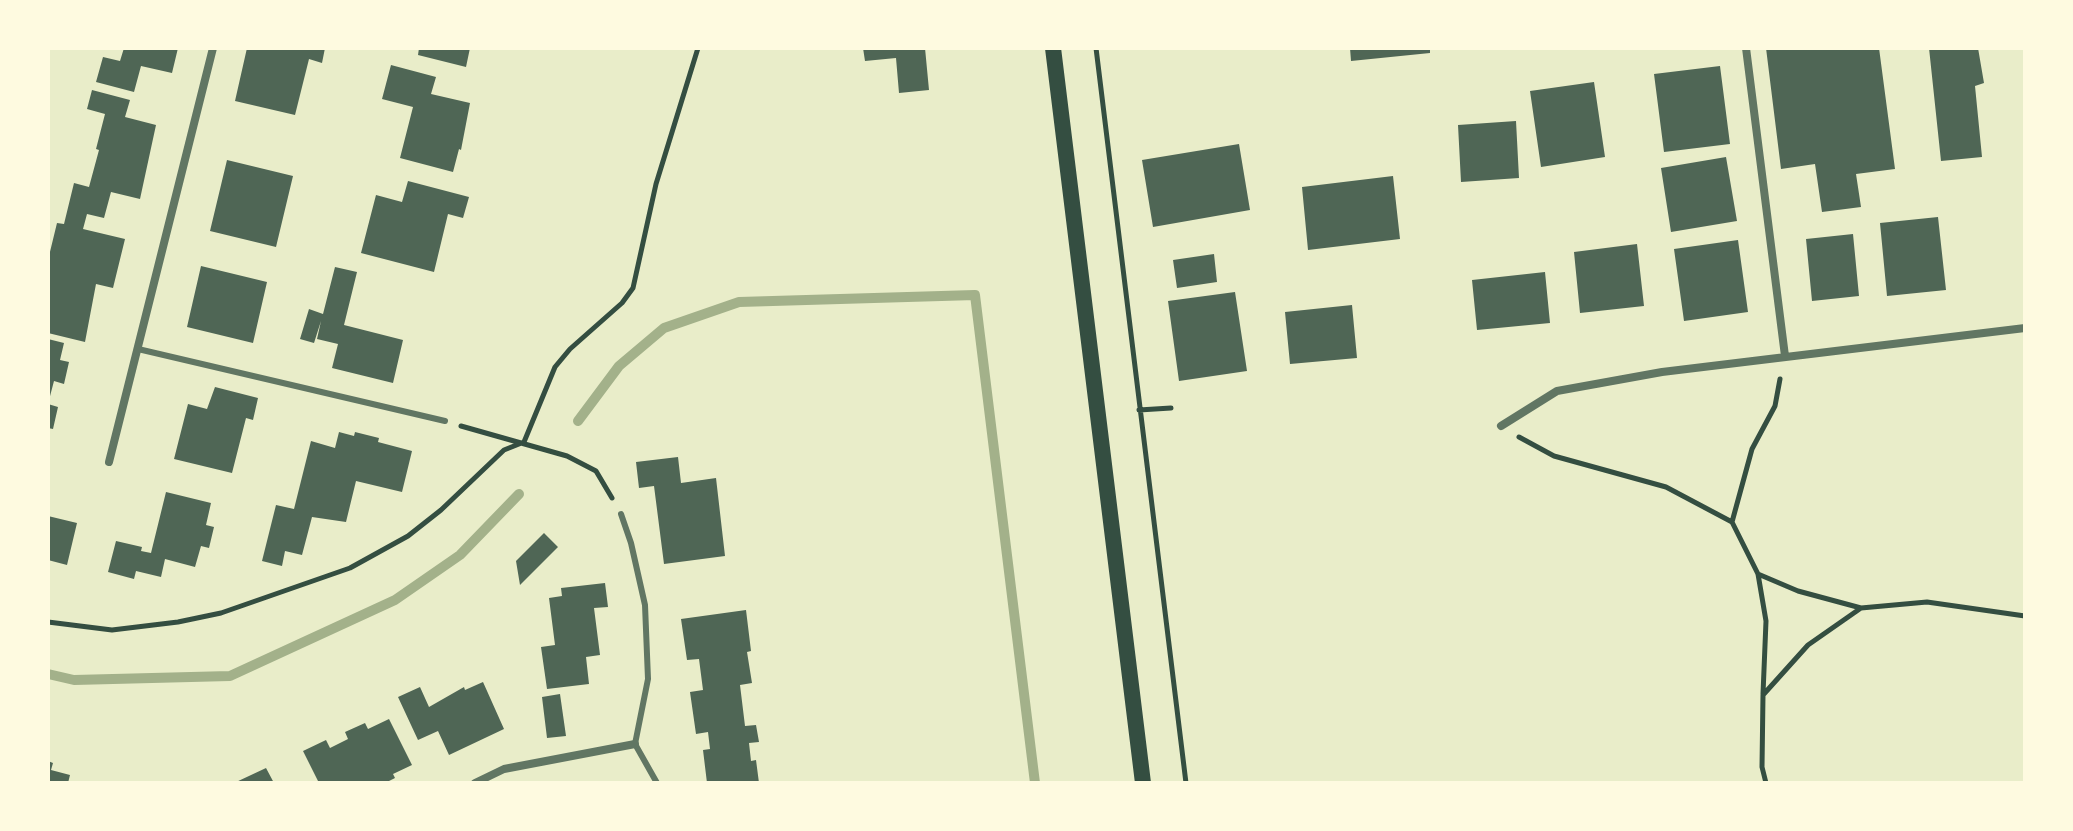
<!DOCTYPE html>
<style>
body{margin:0}
#map{position:relative;width:2073px;height:831px;overflow:hidden;background:#e9edc9;font-family:Inter,sans-serif}
canvas{display:block}
.frame{position:absolute;inset:0;border:50px solid #fefae0;pointer-events:none}
</style>
<div id="map">
<canvas width="2073" height="831"></canvas>
<div class="frame"></div>
</div>
<script>
const ctx = document.querySelector('canvas').getContext('2d');
ctx.lineJoin = 'round';
function shape(rows) {
  const path = new Path2D();
  for (const r of rows) {
    path.moveTo(r[0], r[1]);
    for (let i = 2; i < r.length; i += 2) path.lineTo(r[i], r[i + 1]);
  }
  return path;
}
function trace(path, color, width, dash) {
  ctx.strokeStyle = color;
  ctx.lineWidth = width;
  ctx.lineCap = dash ? 'butt' : 'round';
  ctx.setLineDash(dash || []);
  ctx.stroke(path);
}
function paint(path, color) {
  ctx.fillStyle = color;
  ctx.fill(path, 'evenodd');
}
trace(shape([
 [578,421,619,366,664,328,739,302,975,295,1035,783],
 [48,674,74,680,230,676,395,600,460,555,519,494]
]), '#a3b18a', 10);
paint(shape([
 [124,48,178,48,172,73,141,66,134,92,96,82,103,57,120,61],
 [247,48,325,48,322,63,309,59,295,115,235,101],
 [419,48,470,48,466,67,418,55],
 [863,48,925,48,929,90,899,93,896,58,865,61],
 [1350,48,1430,48,1430,53,1351,61],
 [1766,48,1879,48,1895,169,1856,174,1861,207,1822,212,1815,164,1781,169],
 [1929,48,1978,48,1984,83,1975,86,1982,157,1941,161],
 [391,65,436,77,431,94,470,103,461,150,459,149,453,172,400,158,413,107,382,99],
 [1720,66,1730,144,1664,152,1654,74],
 [1594,82,1605,157,1541,167,1530,91],
 [92,90,130,100,125,117,156,125,140,199,111,192,104,218,87,214,83,229,125,239,113,288,96,284,85,342,48,333,48,260,57,223,64,224,74,183,89,187,99,150,96,149,105,114,87,109],
 [1516,121,1519,178,1461,182,1458,125],
 [1239,144,1250,210,1153,227,1142,160],
 [1726,157,1737,221,1671,232,1661,168],
 [227,160,293,176,276,247,210,231],
 [1393,176,1400,239,1308,250,1302,187],
 [408,181,469,197,463,218,448,214,434,272,361,253,376,195,402,202],
 [1938,217,1946,290,1887,296,1880,223],
 [1853,234,1859,296,1812,301,1806,239],
 [1738,240,1748,312,1684,321,1674,249],
 [1637,244,1644,306,1580,313,1574,252],
 [1214,254,1217,282,1177,288,1173,260],
 [201,266,267,282,253,343,187,327],
 [335,267,357,272,344,325,403,340,393,383,332,368,338,344,317,339,321,321,314,343,300,339,309,309,323,314],
 [1545,272,1550,323,1477,330,1472,280],
 [1235,292,1247,371,1179,381,1168,301],
 [1352,305,1357,358,1290,364,1285,312],
 [48,339,64,343,60,360,69,362,64,384,54,381,49,400],
 [215,387,258,398,253,420,246,418,232,473,174,459,188,404,207,409],
 [48,404,58,407,53,429,48,428],
 [339,432,354,436,355,432,379,438,378,442,412,451,402,492,356,481,346,522,312,517,302,555,285,551,282,566,262,561,276,505,294,509,311,441,335,448],
 [678,457,681,483,716,478,725,556,664,564,654,486,639,488,636,462],
 [166,492,211,503,206,525,214,527,209,548,201,546,195,567,165,559,161,577,136,571,134,579,108,572,116,541,142,547,141,551,151,553],
 [48,516,77,523,67,565,48,560],
 [544,533,558,547,520,585,516,561],
 [605,583,608,607,594,608,600,655,586,657,589,684,547,689,541,647,555,645,549,598,562,596,561,588],
 [746,610,751,651,747,652,752,683,740,685,745,726,756,725,759,742,749,743,751,761,756,760,759,783,707,783,703,750,710,749,708,732,696,734,690,692,703,690,699,659,687,660,681,619],
 [483,682,504,729,449,755,438,731,418,740,398,697,420,687,429,707,464,687,465,690],
 [560,694,566,736,547,738,542,697],
 [389,719,412,765,393,774,395,778,385,783,319,783,303,751,326,740,330,748,348,739,345,732,365,723,368,729],
 [48,761,53,763,51,770,70,775,68,783,48,783],
 [266,768,274,783,234,783]
]), '#4f6655');
trace(shape([
 [1096,48,1186,783],
 [1139,410,1171,408],
 [461,426,567,456,596,471,612,498],
 [1519,437,1554,456,1666,487,1732,522],
 [1758,574,1798,591,1861,608],
 [48,622,112,630,178,622,221,613,350,568,408,536,441,510,504,450,524,442,555,367,570,349,622,303,633,288,656,184,698,48],
 [1763,694,1766,621,1758,574,1732,522,1752,449,1775,406,1780,379],
 [1766,783,1762,767,1763,695,1808,645,1861,608,1927,602,2025,616]
]), '#344e41', 5);
trace(shape([
 [138,349,445,421],
 [621,514,631,543,645,605,648,679,635,744,657,783]
]), '#617663', 6);
trace(shape([
 [1746,48,1785,356],
 [1501,426,1557,391,1662,372,2025,328],
 [109,462,213,48],
 [475,783,504,769,635,744]
]), '#617663', 8);
trace(shape([
 [1053,48,1143,783]
]), '#344e41', 16);
</script>
